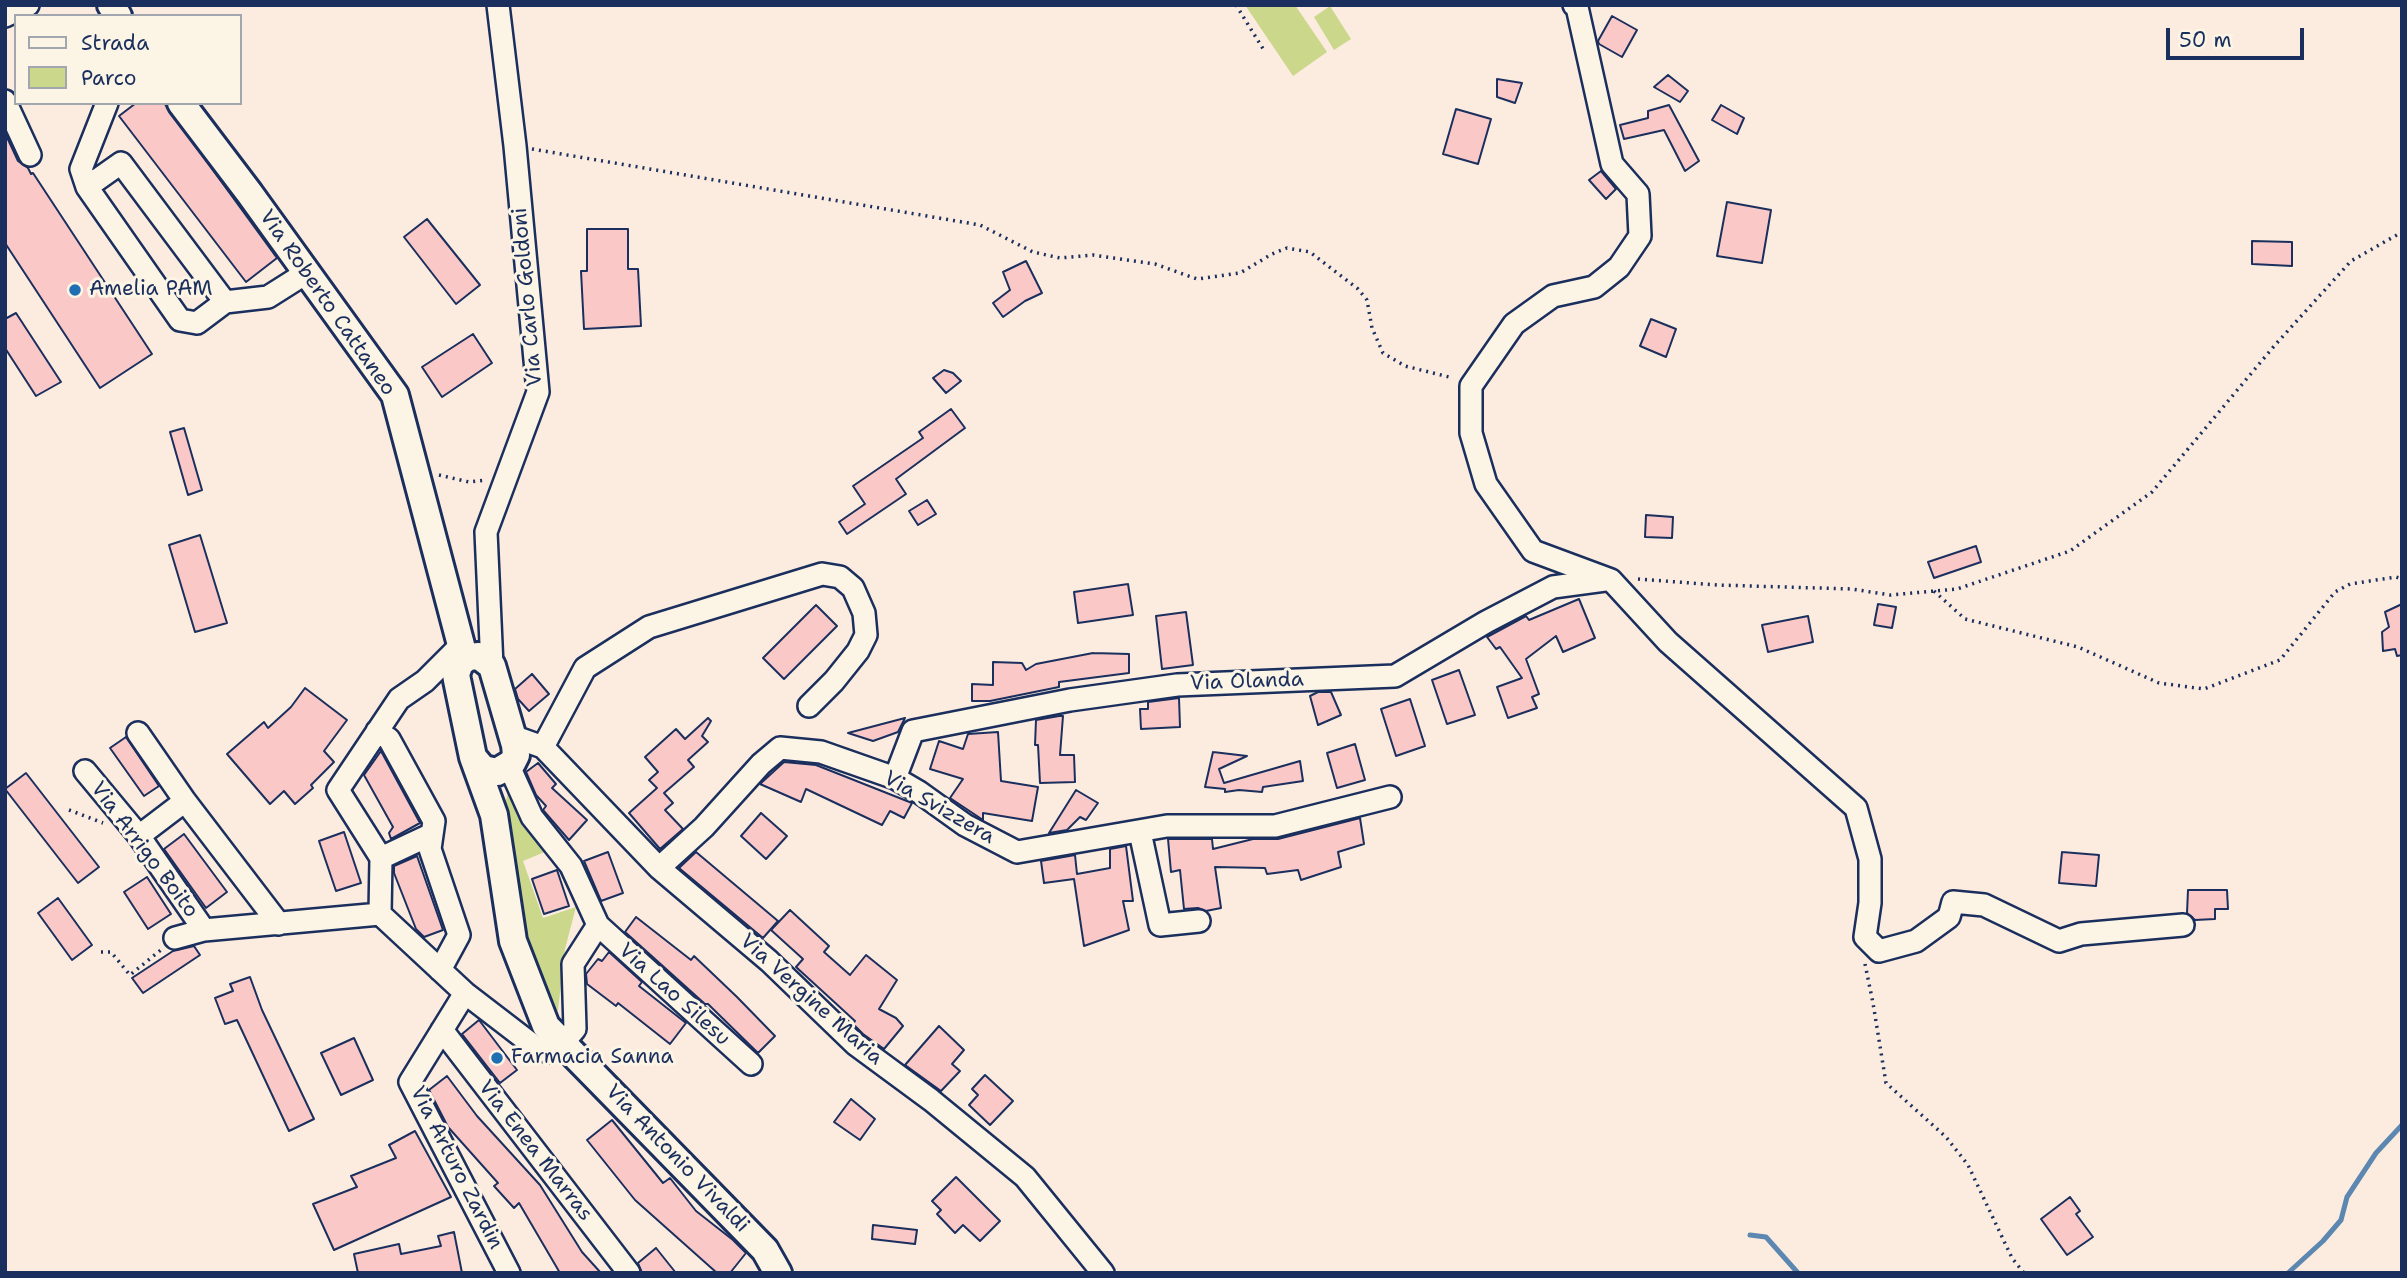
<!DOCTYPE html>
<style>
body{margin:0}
#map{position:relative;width:2407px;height:1278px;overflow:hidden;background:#fcecdf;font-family:"Shantell Sans",sans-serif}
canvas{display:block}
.frame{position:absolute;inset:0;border:7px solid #1b2f5e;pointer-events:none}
.legend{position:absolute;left:14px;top:14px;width:228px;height:91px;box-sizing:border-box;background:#fcf5e5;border:2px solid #a2a6af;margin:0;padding:9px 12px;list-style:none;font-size:21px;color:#1b2f5e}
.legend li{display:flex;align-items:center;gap:14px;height:35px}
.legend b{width:35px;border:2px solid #a2a6af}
.scale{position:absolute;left:2166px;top:28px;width:138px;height:32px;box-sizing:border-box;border:4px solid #1b2f5e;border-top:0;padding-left:9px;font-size:21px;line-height:24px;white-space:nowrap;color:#1b2f5e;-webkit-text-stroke:5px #fcf5e5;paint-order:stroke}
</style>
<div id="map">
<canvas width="2407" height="1278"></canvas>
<div class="frame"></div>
<ul class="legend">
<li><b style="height:9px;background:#fcf5e5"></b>Strada</li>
<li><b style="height:19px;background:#cbd88c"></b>Parco</li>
</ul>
<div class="scale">50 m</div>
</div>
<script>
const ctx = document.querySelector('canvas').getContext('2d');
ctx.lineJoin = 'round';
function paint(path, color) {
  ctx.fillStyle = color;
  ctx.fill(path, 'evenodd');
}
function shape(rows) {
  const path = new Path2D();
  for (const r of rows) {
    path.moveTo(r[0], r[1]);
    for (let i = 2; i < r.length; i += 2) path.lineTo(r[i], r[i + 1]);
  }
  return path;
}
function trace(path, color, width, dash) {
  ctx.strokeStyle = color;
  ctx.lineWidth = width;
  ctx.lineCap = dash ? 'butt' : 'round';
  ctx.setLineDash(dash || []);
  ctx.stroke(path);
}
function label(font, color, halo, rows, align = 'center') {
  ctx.font = font + ' "Shantell Sans",sans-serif';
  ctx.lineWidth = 6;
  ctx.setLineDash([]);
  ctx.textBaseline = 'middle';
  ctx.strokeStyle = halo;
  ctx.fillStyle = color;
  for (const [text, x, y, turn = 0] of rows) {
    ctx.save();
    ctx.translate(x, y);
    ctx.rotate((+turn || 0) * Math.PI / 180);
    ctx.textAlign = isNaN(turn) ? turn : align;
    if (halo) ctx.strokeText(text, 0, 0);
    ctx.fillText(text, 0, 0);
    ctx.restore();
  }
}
paint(shape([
 [1245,5,1295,5,1327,52,1293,76],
 [1330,6,1351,39,1334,50,1314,17],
 [510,785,552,849,523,861,543,918,576,907,565,949,558,1011,542,1004,518,939,499,826]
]), '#cbd88c');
trace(shape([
 [1750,1235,1766,1237,1798,1273],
 [2288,1273,2323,1241,2341,1220,2347,1197,2376,1153,2402,1125]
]), '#5c87b0', 5);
const building = shape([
 [1612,16,1637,30,1622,57,1599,44,1598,41,1612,16],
 [1668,75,1688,91,1680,102,1654,87,1668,75],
 [1497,79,1522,83,1515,103,1497,97,1497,79],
 [136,103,164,103,277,258,246,282,119,116,136,103],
 [1669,105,1699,161,1685,171,1664,130,1624,139,1620,125,1648,118,1648,111,1669,105],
 [1721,105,1744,118,1737,134,1712,120,1721,105],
 [1456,109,1491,119,1478,164,1443,154,1456,109],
 [5,133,18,161,28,168,31,174,33,173,152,354,100,388,5,243,5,133],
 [1601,171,1616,189,1606,199,1589,180,1601,171],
 [1727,202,1771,210,1762,263,1717,256,1727,202],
 [427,219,480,285,456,304,404,237,427,219],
 [587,229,628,229,628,269,638,269,641,326,584,329,581,271,587,271,587,229],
 [2252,241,2292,242,2292,266,2252,264,2252,241],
 [1026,261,1042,293,1025,301,1003,317,993,303,1010,290,1003,272,1026,261],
 [16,313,61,382,36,396,5,348,5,319,16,313],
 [1651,319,1676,329,1666,357,1640,346,1651,319],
 [473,334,492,363,442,397,422,367,473,334],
 [944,370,953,373,961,381,946,393,933,378,944,370],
 [951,409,965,428,896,479,906,494,847,534,839,522,865,504,853,486,923,438,919,432,951,409],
 [184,428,202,490,188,495,170,432,184,428],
 [927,500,936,514,918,525,909,511,927,500],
 [1646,515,1673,517,1672,538,1645,537,1646,515],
 [200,535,227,623,195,632,169,545,200,535],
 [1976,546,1981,562,1934,578,1928,562,1976,546],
 [1128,584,1133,615,1078,623,1074,592,1128,584],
 [1579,599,1595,638,1563,652,1556,636,1526,659,1539,694,1532,697,1537,708,1508,718,1497,687,1522,678,1500,647,1496,649,1487,637,1526,616,1529,620,1579,599],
 [1878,604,1896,607,1892,628,1874,625,1878,604],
 [2402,604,2402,655,2397,656,2395,649,2383,651,2382,632,2389,627,2385,612,2402,604],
 [816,605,837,626,784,679,763,658,816,605],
 [1186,612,1193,665,1162,669,1156,616,1186,612],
 [1808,616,1813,642,1768,652,1762,625,1808,616],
 [1093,653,1129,654,1129,673,1059,682,1059,687,990,701,972,701,972,684,993,685,993,662,1022,663,1026,670,1036,664,1093,653],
 [1459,670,1475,715,1447,724,1432,680,1459,670],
 [532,674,549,694,529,711,518,699,515,689,532,674],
 [305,688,347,720,324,751,334,762,311,785,313,788,295,804,284,791,270,804,227,754,264,722,268,728,291,707,305,688],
 [1318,692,1331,692,1341,715,1318,725,1310,696,1318,692],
 [1179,698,1180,727,1141,729,1140,709,1148,709,1148,702,1179,698],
 [1410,699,1425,746,1396,756,1381,709,1410,699],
 [1059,716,1063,716,1060,755,1074,755,1075,782,1040,783,1038,745,1035,745,1036,720,1059,716],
 [708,718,711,721,702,736,708,742,688,760,694,767,664,793,673,803,665,810,683,829,660,849,629,813,657,788,649,780,658,772,645,757,676,729,685,739,708,718],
 [905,718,898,732,873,741,848,733,905,718],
 [998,732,1001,781,1038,787,1032,821,983,813,983,820,950,798,963,779,930,769,939,741,963,749,968,734,998,732],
 [126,737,159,786,144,796,110,748,126,737],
 [1355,744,1365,780,1337,788,1327,753,1355,744],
 [381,751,420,823,391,839,389,833,393,827,364,775,381,751],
 [1213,752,1247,756,1219,769,1224,783,1300,761,1303,781,1263,787,1262,792,1239,790,1225,792,1225,789,1205,787,1213,752],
 [784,762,816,765,912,803,904,818,890,811,882,825,806,789,801,802,760,784,784,762],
 [538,763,556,784,552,788,587,820,569,840,543,810,546,806,536,795,526,772,538,763],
 [26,773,99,867,78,883,5,789,26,773],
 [1076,790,1098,803,1086,820,1080,817,1067,830,1049,833,1076,790],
 [761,813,787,836,766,859,741,836,761,813],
 [1360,818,1364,844,1338,852,1341,867,1301,880,1298,870,1267,874,1265,868,1215,867,1221,908,1206,911,1198,908,1184,909,1180,870,1171,872,1168,839,1212,839,1213,849,1253,839,1278,839,1360,818],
 [344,832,361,883,336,891,319,841,344,832],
 [184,834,227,892,206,908,164,849,184,834],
 [1126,846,1133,901,1123,901,1129,930,1084,946,1074,879,1044,883,1041,861,1075,855,1077,874,1110,868,1110,849,1126,846],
 [608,852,623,893,601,901,584,861,608,852],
 [696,852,778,921,763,938,679,868,696,852],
 [2062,852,2099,855,2096,886,2059,883,2062,852],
 [417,856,443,930,424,937,416,929,394,873,394,866,417,856],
 [557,870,569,906,544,914,532,879,557,870],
 [147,877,171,914,148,929,124,892,147,877],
 [2188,890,2227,890,2228,909,2215,909,2215,919,2195,920,2187,913,2188,890],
 [58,898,92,945,72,960,38,913,58,898],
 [790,910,829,946,824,952,850,975,866,955,897,980,879,1009,896,1018,903,1026,884,1049,863,1034,853,1024,855,1021,796,967,803,959,771,930,790,910],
 [636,917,691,960,694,956,737,997,775,1036,758,1053,708,1004,705,1004,625,932,636,917],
 [194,946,200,955,143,993,132,978,173,951,194,946],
 [609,952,642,982,639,986,686,1023,670,1044,618,1003,616,1006,587,984,586,974,598,959,602,961,609,952],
 [250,977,262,1010,314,1119,289,1131,237,1020,225,1024,215,998,233,991,230,984,250,977],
 [479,1020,517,1070,500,1083,462,1034,479,1020],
 [939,1026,964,1050,952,1064,960,1071,941,1091,905,1065,939,1026],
 [354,1038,373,1080,341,1095,321,1053,354,1038],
 [985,1075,1013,1101,990,1125,969,1105,978,1095,972,1089,985,1075],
 [447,1076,477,1116,540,1185,582,1252,601,1273,560,1273,519,1203,514,1208,494,1186,498,1183,448,1127,429,1090,447,1076],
 [851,1099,875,1119,860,1140,834,1122,851,1099],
 [612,1120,663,1183,670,1178,696,1211,733,1240,746,1253,730,1273,717,1273,635,1200,587,1140,612,1120],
 [415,1131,451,1197,334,1250,313,1204,357,1187,351,1176,396,1158,389,1145,415,1131],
 [956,1177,1000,1221,980,1241,963,1225,955,1233,937,1214,941,1210,932,1201,956,1177],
 [2070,1197,2080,1211,2076,1214,2093,1237,2067,1255,2041,1219,2070,1197],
 [873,1225,917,1230,915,1244,872,1239,873,1225],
 [454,1232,462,1273,358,1273,354,1254,399,1244,401,1254,441,1246,438,1236,454,1232],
 [656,1248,676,1273,642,1273,638,1263,656,1248]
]);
paint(building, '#fac9c7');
trace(building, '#1b2f5e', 2);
const minor = shape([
 [1574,5,1577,7,1612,164,1638,194,1640,236,1619,267,1594,287,1553,296,1514,324,1471,386,1471,433,1486,484,1533,551,1611,580,1668,642,1856,808,1870,859,1870,903,1865,937,1879,951,1916,941,1949,917,1953,902,1984,905,2059,941,2081,934,2183,925],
 [5,16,28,5],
 [5,101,30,155],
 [87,187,121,163,225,302,197,323,180,320,87,187,81,169,107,103],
 [225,302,268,297,306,273],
 [492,666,486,532,538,392,515,146,498,5],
 [377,731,389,739,434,821,430,849,459,935,440,970],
 [138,733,185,801,279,924],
 [512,736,543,747,659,868,769,961,855,1044,931,1100,1025,1177,1103,1273],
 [543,747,585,668,649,627,822,574,840,577,853,588,864,613,866,635,858,651,834,681,809,706],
 [509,766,532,817,571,866,598,925],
 [85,771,139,836,204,930],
 [895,778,913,731,1070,700,1177,685,1395,676,1486,622,1553,587,1605,580],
 [1140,832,1160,925,1199,921],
 [139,836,185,801],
 [381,858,432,834],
 [659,868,704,827,761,764,780,748,821,752,895,778,919,792,965,825,1017,852,1167,826,1275,826,1390,797],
 [380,914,381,858,338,790,399,699,425,681,461,645],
 [175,938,204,930,380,914,465,993,538,1049,551,1052,563,1043,575,1029,573,964,598,925,751,1064],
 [465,993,410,1082,509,1273],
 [442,1030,629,1273]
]);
const major = shape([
 [111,5,118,16],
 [181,103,250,194,395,395,461,645,456,674],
 [479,656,492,666,515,745,516,755,512,763,497,772,483,769,473,757,457,680,456,674,460,663,468,657,479,656],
 [473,757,494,815,513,941,546,1026,765,1250,778,1273]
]);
trace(minor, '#1b2f5e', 26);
trace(major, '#1b2f5e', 32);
trace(shape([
 [1236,5,1265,52],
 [532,149,980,225,1033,252,1060,258,1093,255,1155,264,1197,279,1240,273,1272,254,1287,248,1310,252,1358,289,1367,300,1372,328,1383,353,1405,366,1453,378],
 [439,475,469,482,486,480],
 [1638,579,1717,585,1852,589,1890,595,1957,589,2070,551,2152,492,2275,345,2351,261,2402,232],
 [1934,591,1965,619,2078,647,2159,683,2204,689,2280,660,2335,592,2350,584,2396,577,2402,579],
 [69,810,103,823],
 [101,952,111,952,130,975,162,949],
 [1865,964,1873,1003,1886,1083,1946,1137,1968,1165,2012,1258,2024,1273]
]), '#1b2f5e', 3.5, [2, 5]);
trace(minor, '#fcf5e5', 21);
trace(major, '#fcf5e5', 26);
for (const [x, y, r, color] of [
 [75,290,7,"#1f6fb2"],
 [497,1058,7,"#1f6fb2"]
]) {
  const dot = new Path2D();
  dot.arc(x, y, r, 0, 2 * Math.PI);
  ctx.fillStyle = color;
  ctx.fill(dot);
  trace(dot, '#fcf5e5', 2.5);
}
label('21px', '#1b2f5e', '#fcf5e5', [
 ["Amelia PAM",89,290],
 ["Farmacia Sanna",511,1058]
], 'left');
label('21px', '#1b2f5e', '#fcf5e5', [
 ["Via Carlo Goldoni",528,297,-95],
 ["Via Roberto Cattaneo",327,303,55],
 ["Via Olanda",1247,682,-2],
 ["Via Svizzera",939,808,30],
 ["Via Arrigo Boito",144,850,53],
 ["Via Lao Silesu",674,995,42],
 ["Via Vergine Maria",811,1000,42],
 ["Via Enea Marras",535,1151,52],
 ["Via Antonio Vivaldi",677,1159,46],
 ["Via Arturo Zardin",456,1168,63]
]);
</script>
